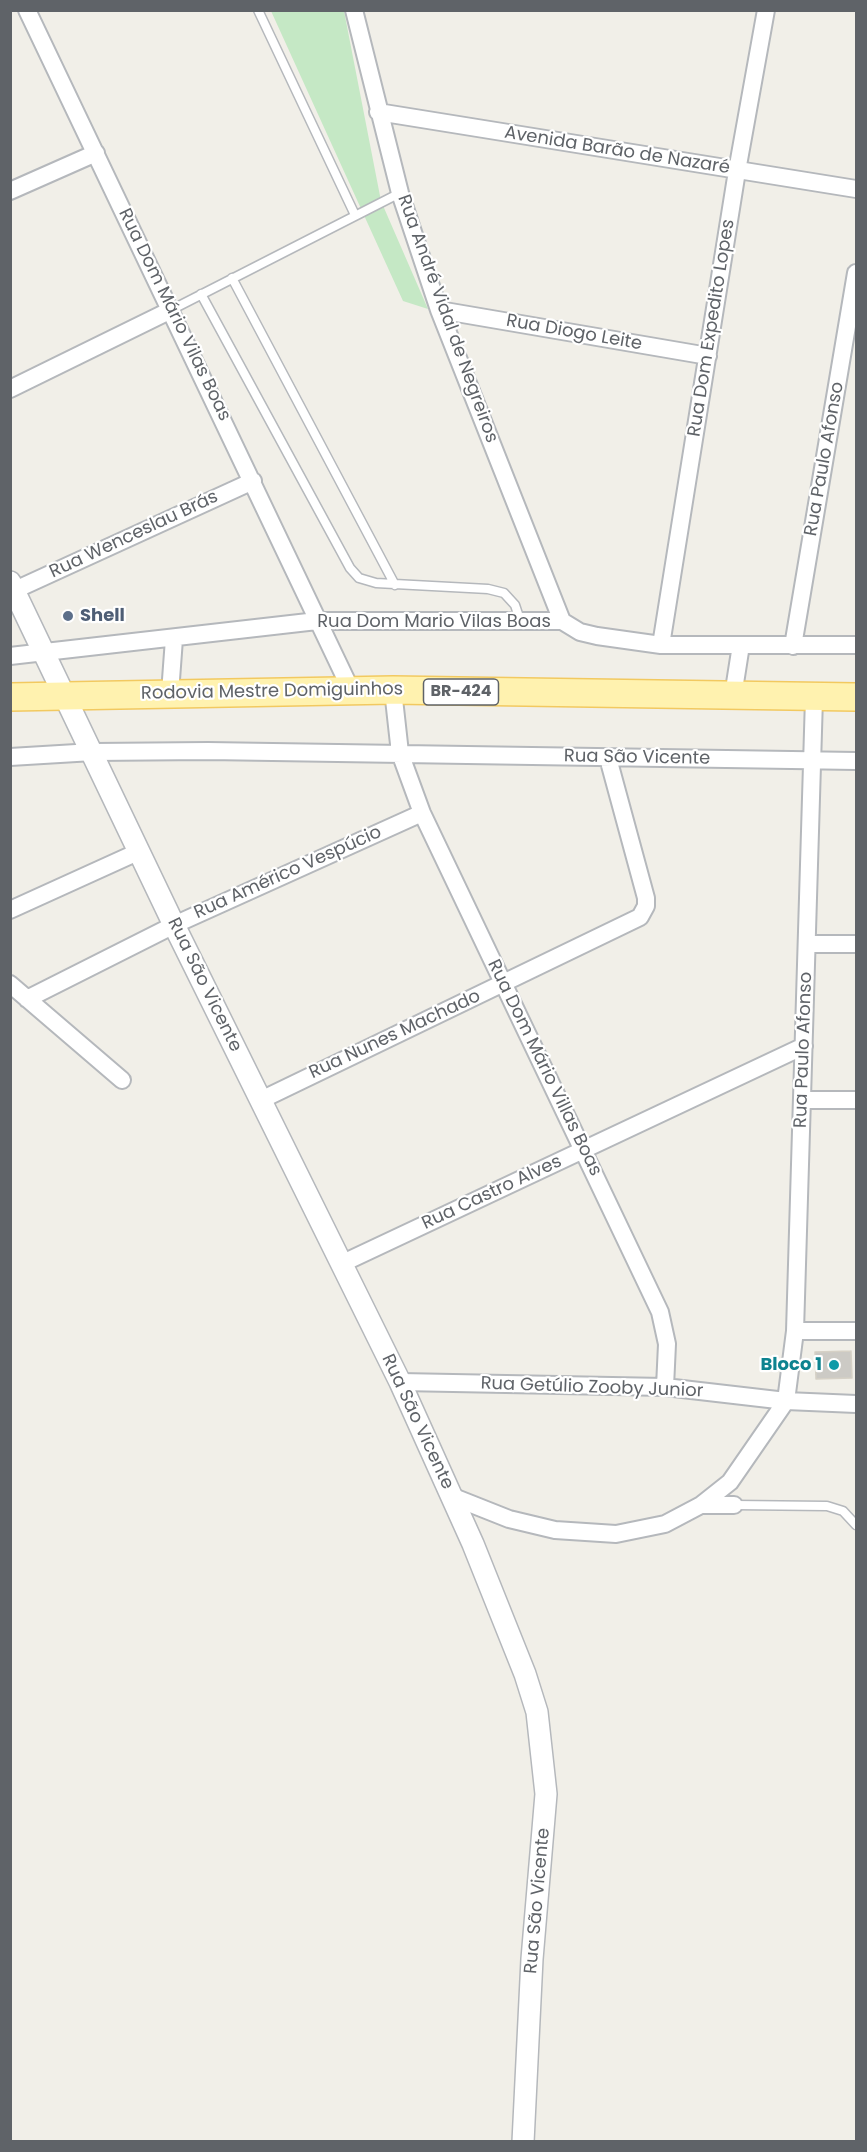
<!DOCTYPE html>
<meta charset="utf-8">
<style>
body{margin:0}
#map{position:relative;width:867px;height:2152px;overflow:hidden;background:#f1efe8;font-family:Poppins,sans-serif}
canvas{display:block}
.frame{position:absolute;inset:0;border:12px solid #5f6368;pointer-events:none}
</style>
<div id="map">
<canvas width="867" height="2152"></canvas>
<div class="frame"></div>
</div>
<script>
const ctx = document.querySelector('canvas').getContext('2d');
ctx.lineJoin = 'round';
function paint(path, color) {
  ctx.fillStyle = color;
  ctx.fill(path, 'evenodd');
}
function shape(rows) {
  const path = new Path2D();
  for (const r of rows) {
    path.moveTo(r[0], r[1]);
    for (let i = 2; i < r.length; i += 2) path.lineTo(r[i], r[i + 1]);
  }
  return path;
}
function trace(path, color, width, dash) {
  ctx.strokeStyle = color;
  ctx.lineWidth = width;
  ctx.lineCap = dash ? 'butt' : 'round';
  ctx.setLineDash(dash || []);
  ctx.stroke(path);
}
function label(font, color, halo, rows, align = 'center') {
  ctx.font = font + ' Poppins,sans-serif';
  ctx.lineWidth = 4.5;
  ctx.setLineDash([]);
  ctx.textBaseline = 'middle';
  ctx.strokeStyle = halo;
  ctx.fillStyle = color;
  for (const [text, x, y, turn = 0] of rows) {
    ctx.save();
    ctx.translate(x, y);
    ctx.rotate((+turn || 0) * Math.PI / 180);
    ctx.textAlign = isNaN(turn) ? turn : align;
    if (halo) ctx.strokeText(text, 0, 0);
    ctx.fillText(text, 0, 0);
    ctx.restore();
  }
}
paint(shape([
 [271,11,344,11,381,201,428,309,403,301]
]), '#c5e8c5');
const building = shape([
 [851,1351,852,1378,816,1379,815,1352,851,1351]
]);
paint(building, '#cccac5');
trace(building, '#d6d1c6', 1.5);
const service = shape([
 [258,10,355,215],
 [232,278,395,585],
 [201,294,350,568,359,578,376,583,488,589,504,593,515,605,520,620],
 [171,310,400,193],
 [734,1505,827,1506,843,1511,856,1525]
]);
const minor = shape([
 [27,10,351,690],
 [354,10,400,193,439,310,562,621],
 [378,112,856,189],
 [10,191,96,153],
 [439,310,708,356],
 [10,389,171,310],
 [15,590,253,481],
 [661,645,737,171,766,10],
 [793,646,856,273],
 [10,656,317,621,562,621,580,632,597,636,661,645,856,645],
 [393,690,400,753,422,813,660,1312,667,1344,665,1387],
 [170,693,174,639],
 [733,696,741,645],
 [10,757,93,752,208,751,856,761],
 [10,910,140,851],
 [807,944,856,944],
 [10,984,122,1080],
 [27,999,174,925,422,813],
 [261,1100,640,917,646,906,646,898,608,758],
 [803,1100,856,1100],
 [343,1263,804,1046],
 [795,1331,856,1331],
 [400,1382,665,1387,786,1401,856,1404],
 [451,1496,509,1519,555,1530,616,1534,665,1524,701,1505,730,1482,786,1401,795,1331,814,698],
 [701,1505,734,1505]
]);
const tertiary = shape([
 [10,582,174,925,400,1382,473,1544,525,1674,537,1712,546,1794,532,1959,523,2142]
]);
const primary = shape([
 [10,697,393,690,856,697]
]);
trace(service, '#b5b8bc', 11);
trace(minor, '#b5b8bc', 20);
trace(tertiary, '#b5b8bc', 24);
trace(primary, '#f2c960', 30);
trace(service, '#fff', 8);
trace(minor, '#fff', 16);
trace(tertiary, '#fff', 21);
trace(primary, '#fff2af', 27);
for (const [x, y, r, color] of [
 [68,616,6,"#5c6f8a"],
 [834,1365,6,"#0f9aa8"]
]) {
  const dot = new Path2D();
  dot.arc(x, y, r, 0, 2 * Math.PI);
  ctx.fillStyle = color;
  ctx.fill(dot);
  trace(dot, '#fff', 2);
}
for (const [x, y, w] of [
 [461,692,75]
]) {
  const box = new Path2D();
  box.roundRect(x - w / 2, y - 13, w, 26, 4.5);
  ctx.fillStyle = '#fff';
  ctx.fill(box);
  trace(box, '#5f6368', 1.5);
}
label('bold 16px', '#5f6368', null, [
 ["BR-424",461,692]
]);
label('18px', '#5f6368', '#fff', [
 ["Avenida Barão de Nazaré",617,151,9],
 ["Rua Dom Mário Vilas Boas",174,315,64],
 ["Rua André Vidal de Negreiros",447,319,70],
 ["Rua Dom Expedito Lopes",712,328,-81],
 ["Rua Diogo Leite",574,333,10],
 ["Rua Paulo Afonso",825,459,-80],
 ["Rua Wenceslau Brás",134,535,-25],
 ["Rua Dom Mario Vilas Boas",434,622],
 ["Rodovia Mestre Domiguinhos",272,692,-1],
 ["Rua São Vicente",637,758,1],
 ["Rua Américo Vespúcio",288,873,-24],
 ["Rua São Vicente",204,985,64],
 ["Rua Nunes Machado",395,1035,-25],
 ["Rua Paulo Afonso",804,1050,-88],
 ["Rua Dom Mário Villas Boas",544,1068,64],
 ["Rua Castro Alves",492,1193,-25],
 ["Rua Getúlio Zooby Junior",592,1388,2],
 ["Rua São Vicente",417,1422,65],
 ["Rua São Vicente",538,1901,-85]
]);
label('bold 18px', '#4e5e75', '#fff', [
 ["Shell",80,616]
], 'left');
label('bold 18px', '#0d838f', '#fff', [
 ["Bloco 1",822,1365]
], 'right');
</script>
